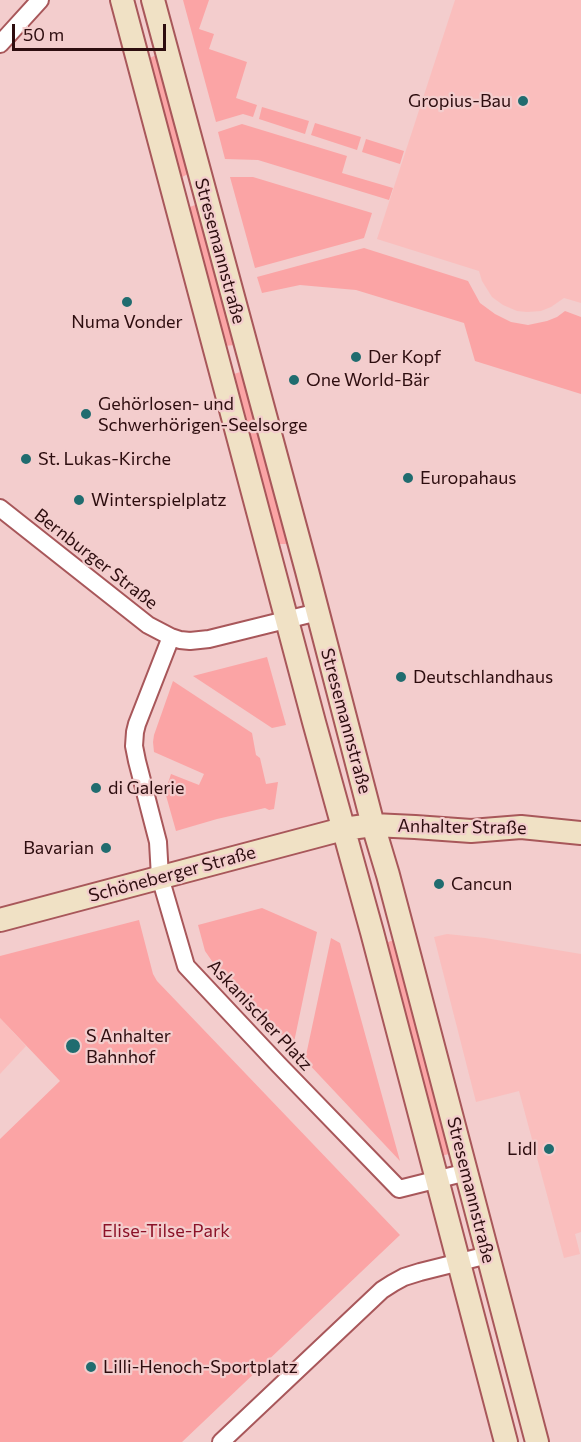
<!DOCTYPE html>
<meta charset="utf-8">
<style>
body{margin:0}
#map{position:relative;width:581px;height:1442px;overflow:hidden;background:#f3cdcd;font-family:Commissioner,sans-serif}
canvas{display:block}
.scale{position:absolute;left:12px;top:24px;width:154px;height:27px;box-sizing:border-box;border:3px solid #2d0d0f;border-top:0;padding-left:8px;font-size:18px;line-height:21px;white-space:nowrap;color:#2d0d0f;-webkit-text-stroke:4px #f3cdcd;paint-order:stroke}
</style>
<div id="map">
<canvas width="581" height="1442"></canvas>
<div class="scale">50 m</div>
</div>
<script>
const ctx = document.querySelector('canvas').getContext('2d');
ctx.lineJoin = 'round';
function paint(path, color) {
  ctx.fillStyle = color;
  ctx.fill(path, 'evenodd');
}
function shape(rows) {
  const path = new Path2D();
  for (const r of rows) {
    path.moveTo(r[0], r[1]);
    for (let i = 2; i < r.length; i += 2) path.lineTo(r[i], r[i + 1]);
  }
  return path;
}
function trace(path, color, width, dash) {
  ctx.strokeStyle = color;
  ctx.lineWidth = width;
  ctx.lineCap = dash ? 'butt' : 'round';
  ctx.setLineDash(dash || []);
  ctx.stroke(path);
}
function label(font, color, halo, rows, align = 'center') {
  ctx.font = font + ' Commissioner,sans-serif';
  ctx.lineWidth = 4.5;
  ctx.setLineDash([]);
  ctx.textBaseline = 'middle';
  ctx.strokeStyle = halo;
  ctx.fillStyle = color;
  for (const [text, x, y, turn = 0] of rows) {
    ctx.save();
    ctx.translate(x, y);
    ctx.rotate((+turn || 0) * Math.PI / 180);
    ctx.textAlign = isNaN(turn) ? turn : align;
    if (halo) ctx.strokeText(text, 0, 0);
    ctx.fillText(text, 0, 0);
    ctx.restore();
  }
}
paint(shape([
 [455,0,581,0,581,303,564,298,551,307,541,311,527,312,517,311,503,305,492,297,482,281,479,271,377,239],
 [447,934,485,938,581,954,581,1232,575,1234,580,1254,564,1258,519,1091,476,1102,434,937],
 [0,1018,26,1046,0,1074]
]), '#fabebd');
paint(shape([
 [183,0,209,0,199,29,214,34,209,49,247,62,236,98,257,105,253,117,243,114,216,122],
 [154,56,157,56,188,174,182,177,178,174,148,59],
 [262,107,309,121,305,134,259,119],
 [315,123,361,137,357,150,311,135],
 [242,124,347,156,342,173,393,188,389,200,258,160,225,159,218,132],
 [366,139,404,151,400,164,362,152],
 [230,177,253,177,372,213,364,238,255,268],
 [195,205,199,207,234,343,234,345,225,346,188,209,190,207],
 [364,248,468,281,480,303,495,314,511,322,528,325,547,321,557,317,565,311,581,317,581,394,475,361,464,323,356,290,300,285,262,293,257,277],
 [240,372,243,374,287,540,286,544,278,544,233,376,234,374],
 [267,657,286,725,272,728,193,676],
 [173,681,252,733,256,755,260,758,266,784,278,782,274,809,269,810,265,808,217,819,176,831,165,792,171,774,199,785,204,774,154,752,153,742,154,735],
 [262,908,317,932,293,1047,214,964,205,951,198,925],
 [139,920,153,974,157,981,400,1235,182,1442,0,1442,0,1139,60,1081,0,1018,0,956],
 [331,938,340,943,400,1161,305,1060],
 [394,940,453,1153,437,1157,385,943]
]), '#fba4a5');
const street = shape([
 [0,44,40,0],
 [0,508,148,625,171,637,180,640,190,641,209,639,318,612],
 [171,637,137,724,135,732,134,746,137,761,158,842,160,877,186,966,278,1064,399,1189,467,1172],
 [221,1442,382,1290,393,1283,404,1277,420,1272,488,1255]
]);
const secondary = shape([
 [122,0,314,722,372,932,506,1442],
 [153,0,307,571,373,825,388,875,411,962,537,1442],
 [0,920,343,829,373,825,415,827,471,831,521,827,581,833]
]);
trace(street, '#a8575a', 20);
trace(secondary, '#a8575a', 26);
trace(street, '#fff', 16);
trace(secondary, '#f0e1c5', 22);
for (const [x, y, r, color] of [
 [523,101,6,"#206c6f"],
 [127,302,6,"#206c6f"],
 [356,357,6,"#206c6f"],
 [294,380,6,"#206c6f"],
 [86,414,6,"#206c6f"],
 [26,459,6,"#206c6f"],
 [408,478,6,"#206c6f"],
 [79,500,6,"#206c6f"],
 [401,677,6,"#206c6f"],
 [96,788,6,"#206c6f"],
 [106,848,6,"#206c6f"],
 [439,884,6,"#206c6f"],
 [73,1046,8,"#206c6f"],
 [549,1149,6,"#206c6f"],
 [91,1367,6,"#206c6f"]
]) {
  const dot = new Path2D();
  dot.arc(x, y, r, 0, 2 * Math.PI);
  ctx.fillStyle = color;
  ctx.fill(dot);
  trace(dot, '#f3cdcd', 2);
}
label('18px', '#2d0d0f', '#f3cdcd', [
 ["Gropius-Bau",511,101,"right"],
 ["Numa Vonder",127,322,"center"],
 ["Der Kopf",368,357],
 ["One World-Bär",306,380],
 ["Gehörlosen- und",98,404],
 ["Schwerhörigen-Seelsorge",98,425],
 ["St. Lukas-Kirche",38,459],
 ["Europahaus",420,478],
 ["Winterspielplatz",91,500],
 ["Deutschlandhaus",413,677],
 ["di Galerie",108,788],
 ["Bavarian",94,848,"right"],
 ["Cancun",451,884],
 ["S Anhalter",86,1036],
 ["Bahnhof",86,1057],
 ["Lidl",537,1149,"right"],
 ["Lilli-Henoch-Sportplatz",103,1367]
], 'left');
label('18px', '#2d0d0f', '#f3cdcd', [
 ["Stresemannstraße",220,251,75],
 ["Bernburger Straße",96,559,38],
 ["Stresemannstraße",346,721,75],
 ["Anhalter Straße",462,827,1],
 ["Schöneberger Straße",172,874,-15],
 ["Askanischer Platz",260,1015,47],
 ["Stresemannstraße",471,1190,76]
]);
label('18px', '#8b1228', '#f3cdcd', [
 ["Elise-Tilse-Park",166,1231]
]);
</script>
